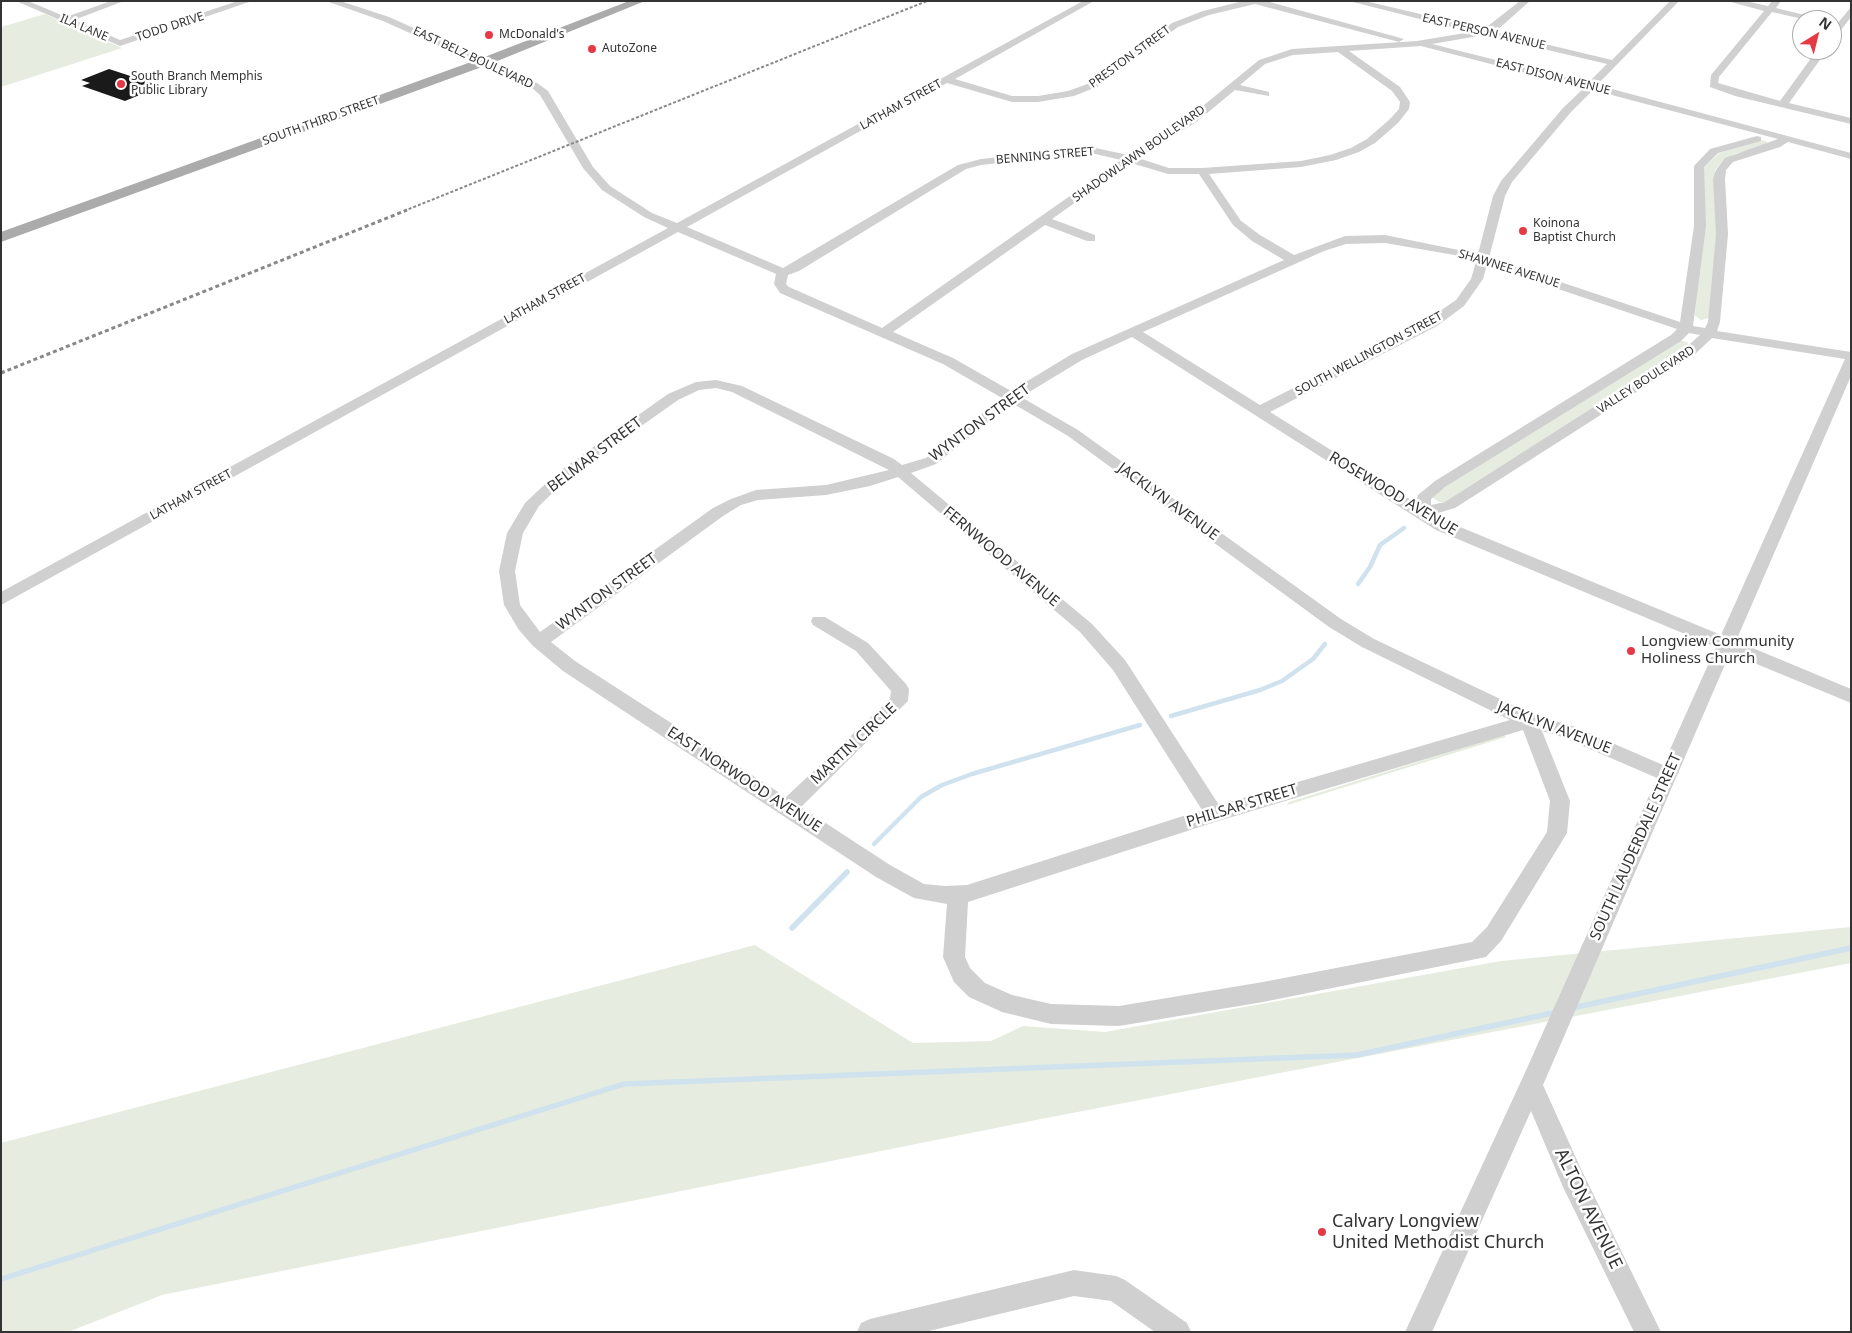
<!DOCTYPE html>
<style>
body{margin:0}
#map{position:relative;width:1852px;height:1333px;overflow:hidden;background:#fff;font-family:"Noto Sans",sans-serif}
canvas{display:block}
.frame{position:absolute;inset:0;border:2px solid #333;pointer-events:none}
.north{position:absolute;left:1792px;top:10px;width:50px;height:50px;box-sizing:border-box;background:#fff;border:1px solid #adadad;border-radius:50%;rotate:36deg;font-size:14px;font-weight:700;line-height:20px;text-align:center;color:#333}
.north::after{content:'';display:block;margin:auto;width:18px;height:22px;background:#e63946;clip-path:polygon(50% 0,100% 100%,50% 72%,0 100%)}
</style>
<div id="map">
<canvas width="1852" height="1333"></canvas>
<div class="frame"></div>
<div class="north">N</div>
</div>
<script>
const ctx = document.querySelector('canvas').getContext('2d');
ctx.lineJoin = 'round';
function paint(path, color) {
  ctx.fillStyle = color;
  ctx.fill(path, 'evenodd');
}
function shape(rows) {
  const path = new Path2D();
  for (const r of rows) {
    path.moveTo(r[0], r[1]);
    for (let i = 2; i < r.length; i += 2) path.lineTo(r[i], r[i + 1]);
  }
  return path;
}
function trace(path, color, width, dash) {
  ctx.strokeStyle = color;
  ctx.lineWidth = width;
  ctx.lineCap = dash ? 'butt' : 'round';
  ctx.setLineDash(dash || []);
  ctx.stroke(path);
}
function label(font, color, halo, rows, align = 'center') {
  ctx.font = font + ' "Noto Sans",sans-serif';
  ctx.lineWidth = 5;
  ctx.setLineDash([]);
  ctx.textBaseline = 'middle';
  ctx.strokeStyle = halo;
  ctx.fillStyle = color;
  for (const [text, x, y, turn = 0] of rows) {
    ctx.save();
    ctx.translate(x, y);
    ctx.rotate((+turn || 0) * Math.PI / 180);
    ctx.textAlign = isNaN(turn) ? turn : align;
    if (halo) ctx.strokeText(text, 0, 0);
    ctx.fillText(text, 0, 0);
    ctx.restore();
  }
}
paint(shape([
 [45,14,122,48,1,87,1,27],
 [1760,140,1766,141,1769,145,1734,154,1722,162,1715,170,1717,226,1709,318,1701,320,1695,316,1703,168,1719,153],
 [1679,340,1687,342,1690,347,1446,502,1439,502,1433,498,1434,494,1445,487],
 [1504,735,1506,737,1287,805,1289,802],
 [1851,927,1851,963,1036,1120,162,1295,68,1332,1,1332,1,1143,755,945,913,1043,991,1041,1023,1026,1105,1032,1501,961]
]), '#e6ecdf');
trace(shape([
 [1358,584,1370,567,1380,545,1404,528],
 [1171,716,1260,690,1282,681,1313,659,1325,644],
 [874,844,921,797,942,785,972,774,1140,725]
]), '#cfe2ee', 4.5);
trace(shape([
 [792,928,847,872],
 [1572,1008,1851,948],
 [1,1279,624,1084,1357,1055,1557,1012]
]), '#cfe2ee', 5.5);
paint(shape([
 [109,69,161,86,125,101,82,86,90,83,81,80]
]), '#1a1a1a');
paint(shape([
 [16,1,28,1,66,17,111,1,124,1,74,20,120,40,238,1,252,1,120,46,16,1],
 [326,1,340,1,389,17,537,83,548,91,593,167,610,186,652,213,677,223,1083,1,1094,1,955,79,1012,96,1038,96,1068,91,1093,82,1172,23,1203,11,1243,1,1266,1,1404,39,1399,42,1255,4,1209,15,1178,27,1099,86,1074,96,1038,102,1012,102,947,83,687,227,783,268,958,165,981,159,1091,147,1128,155,1187,119,1259,60,1292,49,1417,41,1471,32,1349,1,1365,1,1484,29,1520,1,1530,1,1495,32,1612,60,1670,1,1679,1,1597,85,1851,153,1851,159,1788,142,1780,147,1733,162,1726,170,1725,179,1728,234,1720,322,1717,331,1851,352,1851,376,1736,641,1851,689,1851,703,1730,653,1543,1085,1581,1169,1661,1332,1634,1332,1563,1187,1531,1111,1432,1332,1405,1332,1523,1077,1657,778,1562,737,1542,731,1570,801,1567,833,1501,941,1486,957,1263,1002,1119,1026,1051,1024,1002,1012,969,997,954,982,943,957,947,904,914,898,876,877,563,671,533,646,519,630,504,605,499,571,507,533,525,503,558,472,668,394,696,382,716,380,742,386,894,459,902,465,926,458,1002,398,943,364,780,293,774,284,776,274,774,273,678,232,1,605,1,592,668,228,644,217,602,190,583,168,540,95,531,87,383,21,326,1],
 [1484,35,1607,64,1588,83,1432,44,1484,35],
 [1421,46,1584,88,1563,108,1501,181,1493,196,1478,254,1385,235,1345,236,1294,255,1260,235,1241,221,1209,174,1301,167,1336,160,1359,152,1375,143,1398,123,1409,109,1410,102,1400,87,1349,51,1421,46],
 [1338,52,1392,91,1400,102,1399,109,1390,119,1367,139,1351,148,1330,155,1301,161,1202,168,1169,168,1138,158,1195,123,1235,90,1269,96,1269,92,1240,85,1265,64,1293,55,1338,52],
 [1593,90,1778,139,1725,158,1716,170,1713,179,1716,234,1708,322,1705,328,1693,326,1706,226,1704,167,1718,153,1761,141,1761,137,1757,136,1710,149,1694,166,1694,226,1680,322,1489,258,1505,196,1512,182,1571,112,1593,90],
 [1091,153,1121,160,882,328,789,287,786,284,788,275,799,271,966,169,981,165,1091,153],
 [1131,163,1168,174,1199,174,1233,225,1252,241,1284,260,1072,354,1011,391,953,358,893,332,1045,225,1087,241,1095,241,1095,235,1052,219,1131,163],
 [1385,243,1460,256,1476,262,1471,279,1456,300,1427,320,1260,405,1143,332,1324,251,1346,244,1385,243],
 [1487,265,1677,329,1671,335,1435,481,1418,495,1416,503,1270,412,1437,326,1464,306,1483,279,1487,265],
 [1689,333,1700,335,1683,350,1445,502,1431,505,1431,499,1445,487,1681,341,1689,333],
 [1132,337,1436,530,1716,647,1663,765,1573,726,1534,715,1374,639,1341,619,1078,430,1021,397,1082,360,1132,337],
 [1712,338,1845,359,1721,635,1448,522,1435,514,1455,508,1693,356,1712,338],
 [716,388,732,392,889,470,826,485,756,490,731,499,713,508,540,632,520,605,515,571,523,533,539,506,568,478,678,400,699,390,716,388],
 [1012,403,1068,436,1329,627,1362,647,1510,720,1219,805,1125,660,1092,624,911,473,936,464,1012,403],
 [898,477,1080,632,1113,670,1202,810,967,885,945,886,924,884,890,865,801,807,908,701,909,689,906,684,868,643,825,617,813,617,811,621,813,625,856,651,891,691,890,699,786,797,575,661,551,642,723,516,741,505,758,500,826,495,870,486,898,477],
 [1523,730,1550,801,1547,832,1487,927,1472,942,1263,982,1119,1006,1051,1004,1012,995,985,983,970,968,965,957,968,902,1215,822,1523,730],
 [1727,1,1745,1,1768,6,1772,1,1781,1,1776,8,1825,20,1807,20,1772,12,1719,77,1718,83,1780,101,1817,50,1827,50,1789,103,1851,118,1851,124,1735,96,1710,87,1711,75,1764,11,1727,1],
 [1851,7,1851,17,1835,38,1832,39,1832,30,1851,7],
 [1074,1270,1116,1276,1125,1280,1187,1323,1191,1332,1155,1332,1111,1301,1074,1296,925,1332,857,1332,861,1323,870,1319,1074,1270]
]), '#d0d0d0');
paint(shape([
 [629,1,645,1,490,64,1,242,1,232,482,58,629,1]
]), '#ababab');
trace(shape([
 [404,211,927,1]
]), '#888', 2, [3, 2]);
trace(shape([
 [1,373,407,210]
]), '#888', 3, [4, 3]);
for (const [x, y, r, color] of [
 [489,35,5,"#e63946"],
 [592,49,5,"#e63946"],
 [121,84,5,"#e63946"],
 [1523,231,5,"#e63946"],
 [1631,651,5,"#e63946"],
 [1322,1232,5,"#e63946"]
]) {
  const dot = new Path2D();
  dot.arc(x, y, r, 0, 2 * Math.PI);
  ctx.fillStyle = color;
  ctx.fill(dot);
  trace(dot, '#fff', 2);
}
label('12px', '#333', '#fff', [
 ["TODD DRIVE",170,27,-18],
 ["ILA LANE",84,28,23],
 ["EAST PERSON AVENUE",1484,32,13],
 ["PRESTON STREET",1130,57,-36],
 ["EAST BELZ BOULEVARD",473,58,25],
 ["EAST DISON AVENUE",1553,77,14],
 ["LATHAM STREET",901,105,-29],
 ["SOUTH THIRD STREET",321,121,-20],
 ["SHADOWLAWN BOULEVARD",1139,154,-35],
 ["BENNING STREET",1045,156,-5],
 ["SHAWNEE AVENUE",1509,269,17],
 ["LATHAM STREET",545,299,-29],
 ["SOUTH WELLINGTON STREET",1369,354,-28],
 ["VALLEY BOULEVARD",1646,380,-33],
 ["LATHAM STREET",191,495,-29]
]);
label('12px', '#333', '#fff', [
 ["McDonald's",499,35],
 ["AutoZone",602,49],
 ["South Branch Memphis",131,77],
 ["Public Library",131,91],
 ["Koinona",1533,224],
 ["Baptist Church",1533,238]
], 'left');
label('15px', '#333', '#fff', [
 ["WYNTON STREET",980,423,-36],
 ["BELMAR STREET",595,455,-37],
 ["ROSEWOOD AVENUE",1393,494,31],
 ["JACKLYN AVENUE",1168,502,36],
 ["FERNWOOD AVENUE",1001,557,40],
 ["WYNTON STREET",607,592,-36],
 ["JACKLYN AVENUE",1554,728,21],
 ["MARTIN CIRCLE",854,744,-43],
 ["EAST NORWOOD AVENUE",744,780,33],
 ["PHILSAR STREET",1242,806,-17],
 ["SOUTH LAUDERDALE STREET",1636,847,-66]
]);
label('15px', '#333', '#fff', [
 ["Longview Community",1641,642],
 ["Holiness Church",1641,659]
], 'left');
label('18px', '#333', '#fff', [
 ["ALTON AVENUE",1588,1209,64]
]);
label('18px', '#333', '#fff', [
 ["Calvary Longview",1332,1222],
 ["United Methodist Church",1332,1243]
], 'left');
</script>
